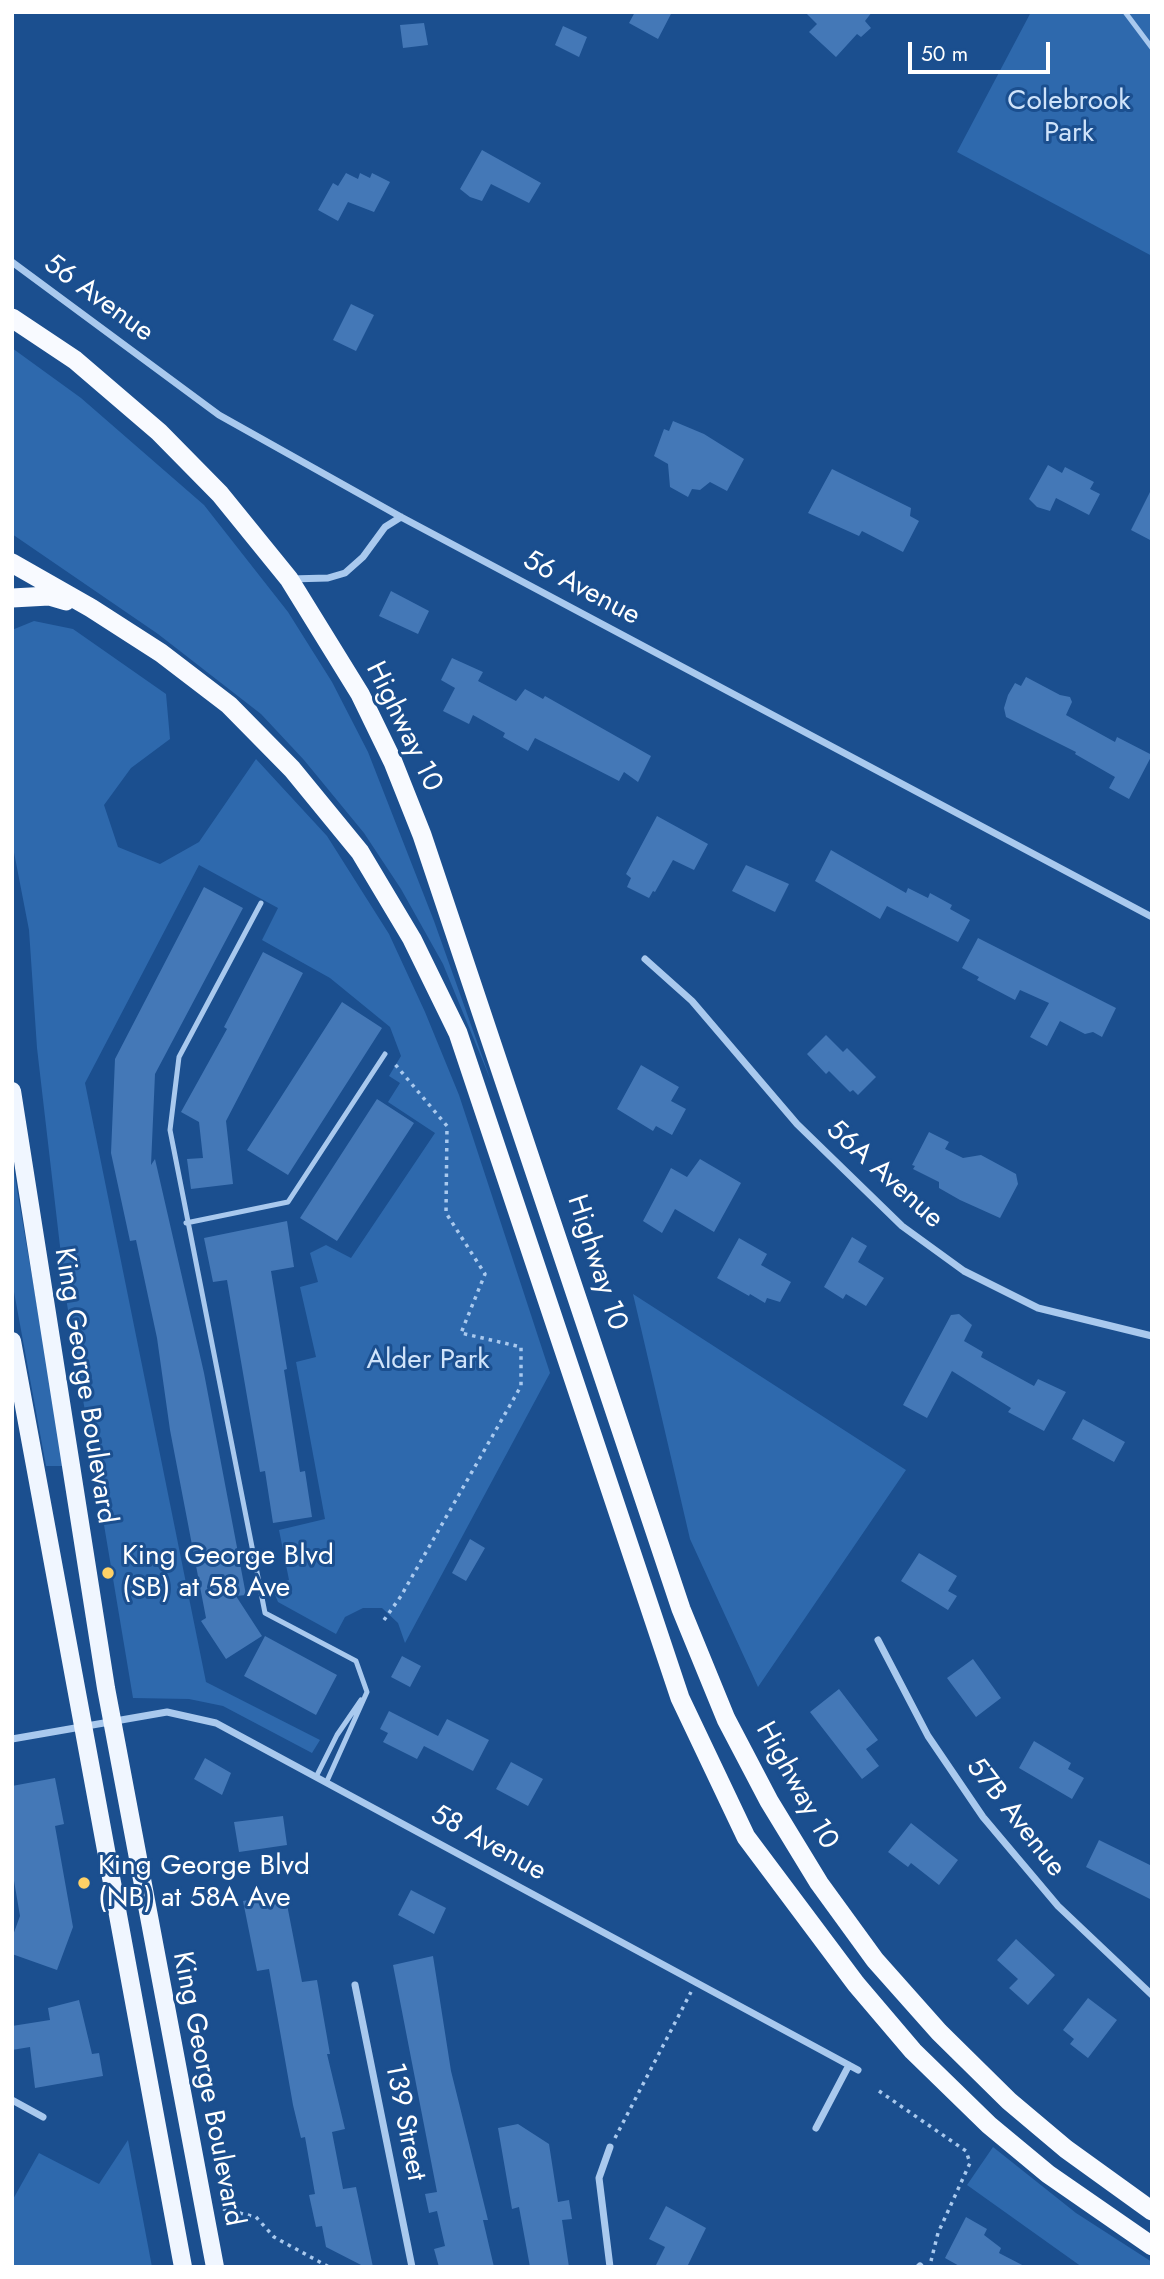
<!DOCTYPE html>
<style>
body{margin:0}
#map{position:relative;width:1164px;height:2279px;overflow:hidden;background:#1b4f8f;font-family:Jost,sans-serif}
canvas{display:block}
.frame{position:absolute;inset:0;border:14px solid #fff;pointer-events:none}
.scale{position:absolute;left:908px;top:42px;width:142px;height:32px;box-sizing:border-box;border:4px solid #fff;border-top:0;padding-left:9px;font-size:21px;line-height:24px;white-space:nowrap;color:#fff;-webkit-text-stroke:5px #1b4f8f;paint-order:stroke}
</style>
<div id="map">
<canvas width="1164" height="2279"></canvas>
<div class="frame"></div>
<div class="scale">50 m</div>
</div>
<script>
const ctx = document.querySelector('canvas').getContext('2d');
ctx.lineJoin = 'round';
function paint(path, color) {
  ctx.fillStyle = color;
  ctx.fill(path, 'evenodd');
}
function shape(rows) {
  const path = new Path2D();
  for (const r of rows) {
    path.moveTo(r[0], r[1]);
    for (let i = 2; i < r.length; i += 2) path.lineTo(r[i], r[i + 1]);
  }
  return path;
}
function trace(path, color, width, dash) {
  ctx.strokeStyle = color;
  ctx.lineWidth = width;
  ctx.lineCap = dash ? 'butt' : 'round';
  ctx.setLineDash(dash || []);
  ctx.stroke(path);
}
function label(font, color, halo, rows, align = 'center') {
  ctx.font = font + ' Jost,sans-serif';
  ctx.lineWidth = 6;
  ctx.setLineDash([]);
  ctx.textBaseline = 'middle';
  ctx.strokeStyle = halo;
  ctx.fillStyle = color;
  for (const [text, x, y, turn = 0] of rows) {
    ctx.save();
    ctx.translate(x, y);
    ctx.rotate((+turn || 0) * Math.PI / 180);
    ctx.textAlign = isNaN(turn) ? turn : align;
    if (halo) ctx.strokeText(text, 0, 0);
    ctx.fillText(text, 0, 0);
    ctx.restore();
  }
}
paint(shape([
 [1031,12,1152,12,1152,256,957,152],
 [12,348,81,398,204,505,288,612,332,682,368,752,434,921,491,1081,443,964,401,889,364,833,304,760,261,714,158,634,12,534],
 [34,621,73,629,166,694,170,739,131,768,104,805,118,847,160,864,199,842,256,759,327,836,389,934,425,1012,459,1095,550,1373,405,1643,398,1623,382,1608,363,1608,345,1617,336,1634,278,1602,271,1585,289,1580,279,1530,325,1519,296,1362,316,1357,300,1287,318,1282,310,1253,326,1245,351,1258,435,1133,388,1102,400,1083,389,1076,401,1056,390,1027,330,978,262,940,278,908,199,865,85,1083,206,1682,320,1740,312,1753,223,1706,189,1699,133,1698,66,1298,37,1048,29,930,12,842,12,630],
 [12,1160,26,1242,65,1466,46,1466,12,1281],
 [633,1294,906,1470,758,1687,690,1539],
 [128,2140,152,2267,12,2267,12,2201,39,2153,99,2184],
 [993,2147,1076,2213,1152,2262,1152,2267,1082,2267,967,2185]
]), '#2e69ad');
paint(shape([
 [635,12,672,12,658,39,629,23],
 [805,12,872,12,865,21,871,28,861,37,857,34,836,57,809,32,817,24],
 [424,23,428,45,403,48,400,25],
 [563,26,587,37,579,57,555,45],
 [482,150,541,183,529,203,491,184,482,201,470,197,460,189],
 [346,173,358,179,360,173,370,178,372,173,390,182,374,212,348,202,338,221,318,210,333,183,338,186],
 [351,304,374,315,356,351,333,340],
 [673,421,704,434,744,459,727,491,710,482,700,490,692,489,688,497,670,487,668,464,654,456,664,429,669,431],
 [1048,465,1062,473,1065,467,1094,482,1090,489,1100,494,1089,515,1056,498,1050,511,1037,507,1029,499],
 [832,469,911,508,910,516,919,521,903,552,862,531,859,536,808,513],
 [1152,488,1152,541,1131,530],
 [391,591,429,611,418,634,379,616],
 [452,658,483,672,478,681,516,701,525,689,543,699,545,696,651,756,638,782,624,772,619,781,535,738,528,751,503,737,505,733,473,715,469,724,443,711,455,688,441,680],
 [1026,677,1060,695,1070,697,1072,702,1066,715,1115,742,1117,737,1152,755,1129,799,1109,788,1115,777,1075,754,1076,752,1006,717,1004,708,1008,695,1015,683,1021,686],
 [657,816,708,844,694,870,673,860,655,892,653,891,649,898,627,887,631,878,626,874],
 [831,850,906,893,908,888,928,898,930,893,952,905,950,909,970,920,958,942,887,906,880,919,815,881],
 [746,865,789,884,775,912,732,891],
 [204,887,243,908,155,1074,151,1165,155,1159,204,1373,246,1595,236,1596,262,1636,226,1659,201,1621,206,1618,170,1430,157,1338,136,1240,130,1241,111,1153,115,1059],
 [978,938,1116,1008,1102,1037,1093,1032,1085,1034,1060,1021,1047,1046,1030,1037,1049,1003,1020,990,1015,1000,977,980,979,977,962,968],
 [263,952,303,973,226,1121,233,1184,191,1189,187,1159,203,1158,199,1122,181,1112,227,1029,224,1027],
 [342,1002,382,1028,288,1175,247,1150],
 [826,1035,843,1052,847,1048,876,1077,858,1095,853,1090,850,1092,829,1071,826,1074,807,1054],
 [641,1065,679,1087,671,1101,686,1109,672,1135,656,1126,653,1131,617,1109],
 [377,1099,414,1123,337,1241,300,1218],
 [929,1132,949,1142,945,1149,963,1158,981,1155,1016,1174,1018,1184,1000,1218,960,1200,939,1188,939,1182,913,1169,915,1166,912,1165],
 [700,1159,741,1183,714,1232,675,1209,662,1233,643,1221,671,1168,687,1177],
 [287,1221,294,1267,271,1271,287,1369,284,1370,300,1472,305,1471,312,1517,273,1523,265,1471,260,1472,227,1280,213,1282,204,1238],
 [852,1237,867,1246,858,1262,884,1278,866,1306,846,1294,843,1299,824,1287],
 [739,1238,767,1254,761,1265,791,1282,780,1302,767,1298,765,1303,750,1294,749,1296,717,1278],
 [959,1314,972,1325,964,1341,983,1352,981,1357,1034,1386,1038,1379,1066,1392,1044,1431,1008,1412,1011,1408,952,1371,927,1418,903,1405,951,1315],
 [1083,1419,1125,1442,1114,1462,1072,1439],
 [470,1539,485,1548,466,1581,452,1573],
 [919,1553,957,1576,948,1591,957,1596,948,1610,901,1581],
 [265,1636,337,1675,316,1715,244,1676],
 [402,1656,421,1666,410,1687,391,1677],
 [973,1659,1001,1698,976,1717,947,1678],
 [839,1689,878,1740,866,1749,879,1766,862,1779,810,1712],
 [389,1711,438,1736,447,1719,489,1740,473,1771,424,1746,417,1759,383,1742,388,1733,380,1729],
 [1034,1741,1071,1763,1068,1769,1084,1778,1072,1799,1019,1768],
 [205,1758,231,1773,222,1795,194,1779],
 [511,1762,543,1779,528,1806,496,1789],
 [55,1778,64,1824,55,1826,73,1927,57,1970,12,1954,12,1938,20,1916,12,1869,12,1786],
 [283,1816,287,1845,239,1852,234,1822],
 [911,1823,958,1860,939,1885,911,1863,908,1867,888,1852],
 [1099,1840,1152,1866,1152,1900,1086,1867],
 [411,1890,446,1908,434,1934,398,1915],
 [285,1894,302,1982,317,1980,330,2054,327,2054,345,2129,332,2132,343,2189,356,2187,373,2267,365,2267,326,2247,322,2226,316,2227,309,2195,315,2194,305,2137,301,2138,293,2105,269,1969,257,1971,243,1901],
 [1016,1939,1055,1975,1028,2005,1009,1988,1018,1979,997,1960],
 [433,1956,451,2071,488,2220,483,2220,494,2267,439,2267,434,2249,445,2246,437,2211,429,2213,425,2194,437,2192,393,1965],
 [1088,1998,1117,2020,1088,2058,1070,2044,1074,2039,1063,2030],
 [79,2000,92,2054,99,2053,103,2076,35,2088,30,2047,12,2050,12,2026,50,2020,48,2008],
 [518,2124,549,2144,558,2202,569,2200,572,2219,562,2220,569,2267,530,2267,519,2207,512,2209,498,2128],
 [666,2206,706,2228,687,2267,655,2267,665,2247,649,2239],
 [966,2217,987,2229,984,2235,1001,2248,999,2253,1026,2267,961,2267,945,2258]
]), '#4478b7');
trace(shape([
 [384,1620,401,1596,521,1386,521,1347,461,1333,485,1274,446,1213,447,1126,394,1063],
 [879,2091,966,2151,970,2163,938,2233,931,2261],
 [615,2138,691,1992],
 [223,2209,256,2217,274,2237,329,2267]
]), '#a9c9ee', 3.5, [3.5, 5]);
trace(shape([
 [1125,12,1152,48],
 [261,903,179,1057,170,1130,265,1613,356,1661,367,1692,327,1781],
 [186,1223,288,1202,385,1054],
 [317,1775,337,1735,361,1700]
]), '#a9c9ee', 5);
trace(shape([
 [12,262,219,415,401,517,1152,917],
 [290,579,328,578,345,573,363,557,385,527,401,517],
 [645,959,692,1001,797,1124,902,1226,964,1271,1038,1308,1152,1336],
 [878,1640,928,1736,983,1817,1058,1906,1152,1995],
 [12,1739,167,1712,216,1723,858,2070],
 [355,1985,412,2267],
 [12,2100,43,2117],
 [816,2128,849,2065],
 [610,2267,599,2178,610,2147],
 [919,2267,920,2266]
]), '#a9c9ee', 7);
trace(shape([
 [12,1091,106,1688,215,2267],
 [12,1341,183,2267]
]), '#f0f6ff', 18);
trace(shape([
 [12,318,75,360,159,432,220,494,289,579,360,694,393,762,422,835,681,1609,726,1719,769,1801,819,1883,875,1960,939,2032,1009,2101,1066,2149,1152,2211],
 [12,563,91,608,161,653,229,705,292,769,360,852,412,939,458,1033,680,1698,746,1837,856,1984,913,2051,989,2125,1048,2174,1152,2246],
 [12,598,49,596,66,601]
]), '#f8faff', 19);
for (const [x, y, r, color] of [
 [108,1573,7,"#ffd166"],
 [84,1883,7,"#ffd166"]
]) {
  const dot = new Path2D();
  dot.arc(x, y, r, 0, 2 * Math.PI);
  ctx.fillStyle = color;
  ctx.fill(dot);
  trace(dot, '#1b4f8f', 2.5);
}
label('28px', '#cfe3fa', '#1b4f8f', [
 ["Colebrook",1069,102],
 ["Park",1069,134],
 ["Alder Park",428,1361]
]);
label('28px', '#fff', '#1b4f8f', [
 ["56 Avenue",98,299,36],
 ["56 Avenue",581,589,28],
 ["Highway 10",403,727,64],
 ["56A Avenue",884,1175,42],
 ["Highway 10",596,1263,72],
 ["King George Boulevard",84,1386,81],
 ["Highway 10",796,1786,61],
 ["57B Avenue",1015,1818,52],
 ["58 Avenue",488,1844,29],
 ["King George Boulevard",207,2089,79],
 ["139 Street",404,2122,79]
]);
label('28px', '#fff', '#1b4f8f', [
 ["King George Blvd",122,1557],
 ["(SB) at 58 Ave",122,1589],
 ["King George Blvd",98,1867],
 ["(NB) at 58A Ave",98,1899]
], 'left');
</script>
